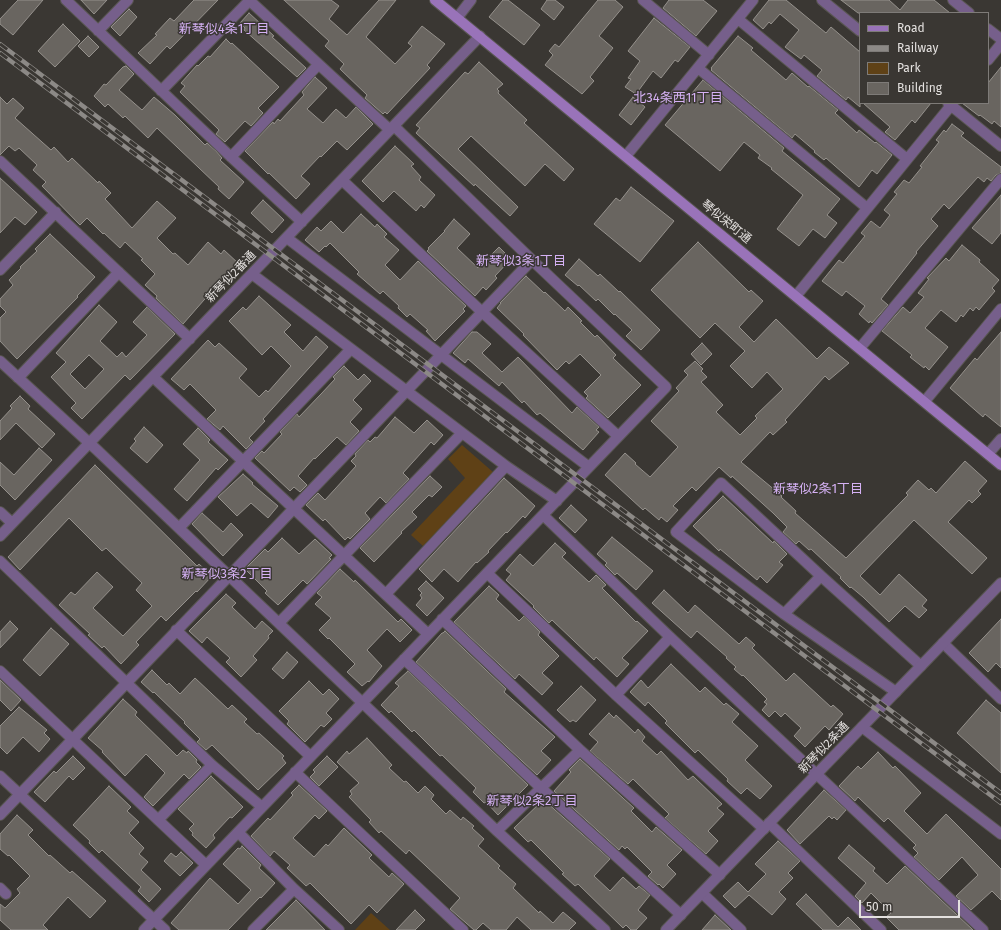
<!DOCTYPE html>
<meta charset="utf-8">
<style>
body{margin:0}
#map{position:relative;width:1001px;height:930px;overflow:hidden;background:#3a3733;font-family:"Fira Sans",sans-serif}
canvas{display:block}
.legend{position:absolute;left:859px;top:12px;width:130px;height:92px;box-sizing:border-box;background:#3a3733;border:1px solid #7e7b78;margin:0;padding:5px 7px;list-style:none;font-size:12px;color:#e4e1df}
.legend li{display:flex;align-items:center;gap:8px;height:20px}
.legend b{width:20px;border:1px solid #7e7b78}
.scale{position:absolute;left:859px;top:900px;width:101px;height:18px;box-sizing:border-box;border:2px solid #e4e1df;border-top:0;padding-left:5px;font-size:12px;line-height:14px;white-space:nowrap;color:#e4e1df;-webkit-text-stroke:3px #3a3733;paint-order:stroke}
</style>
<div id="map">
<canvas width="1001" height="930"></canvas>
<ul class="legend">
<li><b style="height:5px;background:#9973b9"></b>Road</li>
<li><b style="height:5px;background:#8c8986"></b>Railway</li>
<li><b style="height:11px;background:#5f4116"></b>Park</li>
<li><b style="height:11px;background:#696560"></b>Building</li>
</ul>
<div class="scale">50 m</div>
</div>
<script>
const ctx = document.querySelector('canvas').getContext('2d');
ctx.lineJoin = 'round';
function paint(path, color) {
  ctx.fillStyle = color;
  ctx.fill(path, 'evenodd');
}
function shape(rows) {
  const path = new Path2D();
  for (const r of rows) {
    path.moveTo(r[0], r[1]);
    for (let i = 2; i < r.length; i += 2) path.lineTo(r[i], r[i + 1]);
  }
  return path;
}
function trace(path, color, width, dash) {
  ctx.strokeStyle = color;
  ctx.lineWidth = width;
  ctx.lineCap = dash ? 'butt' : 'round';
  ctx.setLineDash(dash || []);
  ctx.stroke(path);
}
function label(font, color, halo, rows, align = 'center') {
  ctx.font = font + ' "Fira Sans","Noto Sans JP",sans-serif';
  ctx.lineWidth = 3;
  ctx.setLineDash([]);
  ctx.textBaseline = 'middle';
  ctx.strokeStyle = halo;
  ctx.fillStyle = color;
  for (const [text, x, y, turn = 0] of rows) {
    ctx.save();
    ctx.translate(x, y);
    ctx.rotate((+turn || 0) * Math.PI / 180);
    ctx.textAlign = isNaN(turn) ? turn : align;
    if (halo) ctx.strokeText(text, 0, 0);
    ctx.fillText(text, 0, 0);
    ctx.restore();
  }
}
paint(shape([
 [462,445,493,472,423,546,411,535,465,478,448,459],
 [371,913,390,930,355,930]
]), '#5f4116');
const building = shape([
 [18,0,43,0,13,35,0,24,0,19,18,0],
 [81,0,107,0,94,14,81,0],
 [194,0,218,0,170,49,167,46,150,64,138,53,157,35,155,34,170,18,174,21,194,0],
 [284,0,331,0,339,6,329,19,347,35,379,0,396,0,366,37,395,64,412,46,408,43,422,26,445,44,427,65,430,68,387,114,385,112,383,114,365,98,367,95,340,69,344,64,325,46,329,41,284,0],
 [503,0,508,0,540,25,524,45,489,17,503,0],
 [547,0,555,0,564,7,554,20,541,9,547,0],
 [598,0,615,0,623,7,599,36,613,48,590,77,594,81,582,94,545,65,553,55,549,51,555,44,559,47,598,0],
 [669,0,703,0,717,11,696,36,663,8,669,0],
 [769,0,786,0,826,33,831,27,860,52,860,107,848,97,846,100,817,76,822,70,804,55,801,59,785,47,799,30,780,14,771,24,769,22,763,29,753,20,769,0],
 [841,0,889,0,900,10,908,0,934,0,950,13,858,13,841,0],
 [129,9,137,17,120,36,111,27,129,9],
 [249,13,274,36,272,37,306,68,297,77,244,30,245,28,240,23,249,13],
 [654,18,690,47,678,62,675,60,661,78,653,71,636,94,625,87,631,79,628,78,640,61,628,51,654,18],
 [63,24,80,41,55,67,38,51,63,24],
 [88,36,99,47,89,57,78,46,88,36],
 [738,36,753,48,751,50,786,80,792,73,808,87,809,86,838,110,835,113,857,133,859,130,875,143,876,142,892,155,877,174,872,170,859,187,826,158,824,160,814,152,815,151,795,134,792,138,711,70,712,69,711,68,738,36],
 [226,39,231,44,232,43,279,87,258,108,263,113,251,126,245,121,225,142,216,134,219,130,180,92,185,86,181,83,197,65,198,66,208,56,210,57,226,39],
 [479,62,503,84,497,89,499,91,498,93,527,120,524,123,574,169,564,181,545,164,525,186,471,136,458,149,518,207,510,216,475,184,474,186,416,133,420,128,416,125,465,72,468,74,479,62],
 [126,66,134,74,119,90,142,110,154,97,175,115,205,145,207,143,216,151,222,158,220,160,244,182,229,199,218,189,219,187,157,128,148,138,125,116,123,118,108,104,105,107,94,96,104,84,106,85,123,67,126,66],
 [1001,67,1001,127,994,121,992,124,980,115,979,116,962,103,988,103,988,83,1001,67],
 [315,77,327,88,307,109,323,123,336,109,346,118,356,107,373,124,347,150,337,141,321,157,320,156,301,176,310,184,296,199,269,173,268,174,245,151,273,122,274,124,278,119,280,121,304,95,302,92,315,77],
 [703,80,784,148,782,151,840,199,827,215,837,223,825,238,813,229,799,246,777,229,803,195,771,169,772,168,758,158,760,155,744,142,720,171,665,125,703,80],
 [0,97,7,104,13,98,24,108,15,118,51,150,54,147,68,162,72,158,98,183,99,181,111,193,105,199,132,228,157,201,176,218,157,238,173,254,175,253,188,265,208,242,221,254,224,250,239,264,218,284,183,324,156,298,157,296,145,285,155,274,141,260,143,259,125,242,120,248,104,233,103,234,87,218,80,225,42,186,46,182,33,170,37,165,19,148,15,151,9,146,0,155,0,97],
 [633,97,645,107,631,125,619,115,633,97],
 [863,103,931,103,915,123,912,120,895,140,885,132,890,127,863,103],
 [952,124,964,133,961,136,1001,167,1001,173,996,175,991,181,987,178,984,182,978,177,949,209,944,204,931,219,938,226,916,252,917,253,881,299,888,305,872,323,870,321,869,323,859,314,865,306,846,291,842,296,822,281,839,260,843,263,865,236,861,233,871,221,880,228,890,215,884,210,897,194,894,192,904,180,909,183,922,167,920,166,939,142,936,140,944,130,946,132,952,124],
 [395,146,414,164,411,166,421,177,419,180,435,195,424,208,421,205,416,211,394,191,383,202,362,181,395,146],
 [0,178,37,212,25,225,15,217,0,233,0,178],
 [631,187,674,221,640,262,594,224,616,198,620,201,631,187],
 [1001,195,1001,233,992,244,972,228,1001,195],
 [263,200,284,220,272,233,251,213,263,200],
 [361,214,375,227,377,224,387,234,384,237,399,250,385,265,400,280,418,261,466,306,463,309,465,311,435,341,426,331,428,330,410,314,407,317,398,308,399,306,383,291,380,294,357,274,359,272,330,243,326,247,325,246,319,252,305,240,317,227,321,231,331,221,343,233,361,214],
 [454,219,470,234,457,248,478,268,499,247,511,259,495,276,497,278,486,290,483,287,475,296,427,251,429,249,428,248,445,231,444,231,454,219],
 [50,234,95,277,77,296,78,297,17,359,0,341,0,318,6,312,0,306,0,299,13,285,9,280,21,268,20,267,37,251,35,249,50,234],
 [698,242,749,292,751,290,763,301,739,327,754,342,776,319,817,359,829,347,849,363,829,380,825,376,785,420,787,422,773,435,770,432,741,462,782,496,781,497,796,511,795,513,846,558,908,495,906,493,918,480,929,490,931,488,936,493,965,461,987,481,978,491,981,494,972,503,969,500,948,522,987,558,972,574,914,520,860,576,880,595,899,574,927,600,922,606,927,610,919,618,905,606,889,622,863,597,851,587,850,588,840,578,841,577,811,549,809,550,799,541,796,544,783,532,787,527,773,513,732,476,731,478,719,467,696,491,692,487,673,506,678,510,667,522,661,517,659,520,645,508,643,510,605,475,625,453,636,463,635,464,650,477,678,447,651,421,679,391,676,388,688,375,684,371,695,361,703,369,701,371,707,377,701,382,723,405,716,412,740,435,757,418,755,416,783,389,767,372,752,388,730,366,745,351,715,323,700,338,651,290,698,242],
 [962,245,980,260,979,262,999,280,992,288,995,291,979,310,976,307,973,311,970,308,963,317,961,315,956,322,941,310,925,328,948,347,929,370,925,366,924,368,910,357,912,355,882,331,903,307,910,313,924,297,918,293,929,279,927,278,946,258,949,261,962,245],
 [579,259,598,276,600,274,619,292,620,291,660,330,641,350,626,336,632,330,615,314,614,315,598,299,596,301,579,285,578,286,565,275,579,259],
 [526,276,544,293,545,292,565,311,568,307,582,321,580,322,595,337,597,335,616,355,613,358,641,385,608,418,586,398,588,396,584,392,601,375,580,354,569,364,566,361,557,370,523,335,524,334,497,308,501,303,500,303,526,276],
 [259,296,291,325,284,332,303,351,316,336,328,347,263,419,265,421,249,438,253,442,246,449,223,426,220,430,207,419,216,410,190,384,184,390,171,379,208,340,215,347,219,343,247,369,239,378,259,397,266,390,268,392,291,366,271,346,262,355,229,321,243,307,246,310,259,296],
 [99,305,117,322,100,341,117,357,122,352,126,357,147,335,133,322,147,307,175,334,130,380,125,375,82,419,71,408,76,403,51,377,66,362,56,353,99,305],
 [89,355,104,369,85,389,70,374,89,355],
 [472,332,477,332,491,344,482,353,502,372,518,357,572,413,577,407,599,427,596,430,599,432,583,450,540,413,537,415,524,401,522,403,502,382,499,386,468,359,465,363,453,353,472,332],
 [1001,332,1001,427,985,414,983,417,950,388,975,358,977,360,982,354,1001,332],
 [702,343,712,354,701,365,691,354,702,343],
 [344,366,358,380,364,374,371,381,353,400,362,409,350,422,359,431,346,445,337,437,315,459,314,458,298,476,307,485,300,492,294,487,290,491,255,458,262,451,264,453,282,434,280,432,297,414,299,417,321,394,335,379,333,377,344,366],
 [20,396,30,406,28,409,55,434,42,448,16,423,0,440,0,421,12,408,10,406,20,396],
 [395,417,414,433,427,420,443,435,434,445,431,442,403,473,409,479,386,503,380,497,365,513,370,519,350,539,348,537,345,540,325,519,323,521,306,505,318,493,325,500,356,466,351,461,356,456,355,454,368,440,370,442,375,437,377,438,395,417],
 [144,427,163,445,147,463,130,448,136,441,134,439,144,427],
 [198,428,210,440,208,442,228,460,218,470,216,468,187,501,174,489,200,460,183,444,198,428],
 [39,448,52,460,15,500,0,485,0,462,14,475,39,448],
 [95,465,197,566,199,564,212,576,197,592,196,591,166,621,161,616,136,642,139,645,121,664,104,646,102,648,88,635,90,634,59,605,71,592,75,595,97,572,113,587,93,608,123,636,152,606,136,590,142,583,106,548,102,551,69,518,20,570,8,557,95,465],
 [243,474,253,483,252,484,278,506,268,518,251,503,237,516,218,497,243,474],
 [430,476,442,487,432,497,429,495,412,512,417,517,401,532,402,533,374,562,360,548,430,476],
 [504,478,535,506,525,518,523,516,507,533,506,532,488,551,489,552,477,563,476,562,458,582,444,569,432,582,419,569,504,478],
 [723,496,773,543,774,541,787,554,779,562,783,565,767,583,760,576,757,580,720,549,719,551,693,526,723,496],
 [571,505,587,520,575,533,559,518,571,505],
 [202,513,223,532,231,523,243,535,223,556,192,524,202,513],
 [612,537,653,571,636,590,617,573,615,575,605,565,607,563,597,554,612,537],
 [282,538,299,554,315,539,332,555,329,558,331,559,307,584,303,580,278,605,265,593,267,591,245,569,265,549,268,552,282,538],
 [555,543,566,553,562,557,589,582,596,575,606,585,602,588,636,622,637,621,648,631,622,658,629,664,617,677,596,657,594,660,552,620,549,623,533,607,534,606,506,580,511,574,506,570,520,554,533,566,555,543],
 [340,569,354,582,355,580,398,622,401,619,412,630,400,642,387,629,367,650,382,666,369,682,368,681,362,686,347,672,355,664,329,638,328,639,319,630,331,618,315,604,322,597,317,593,340,569],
 [426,581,444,598,427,616,416,605,422,598,420,595,422,593,418,589,426,581],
 [489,586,499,595,496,599,519,621,524,616,540,632,538,635,559,656,542,673,553,683,542,695,519,674,515,679,454,622,489,586],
 [664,590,688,613,695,605,739,644,746,637,755,645,752,648,786,681,794,673,831,707,833,705,843,714,829,730,825,726,805,747,794,736,801,728,785,713,781,717,775,711,769,717,762,710,767,704,764,702,767,699,743,675,742,676,734,669,736,667,726,658,727,657,697,631,691,638,652,603,664,590],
 [226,594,236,603,232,607,255,629,262,621,273,631,268,636,269,638,253,656,257,660,241,677,226,662,230,658,207,637,202,643,189,631,226,594],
 [1001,619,1001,668,996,663,988,672,969,653,1001,619],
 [10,621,18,629,0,648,0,632,10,621],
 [51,628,69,644,40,676,23,660,51,628],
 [445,631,506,689,504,692,555,737,541,751,551,760,537,775,416,662,442,633,443,633,445,631],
 [287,652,298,662,283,679,272,669,287,652],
 [671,664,700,692,705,687,724,705,726,703,739,714,732,722,758,746,745,760,772,786,760,799,747,788,741,794,727,781,728,779,698,750,695,753,665,723,667,721,648,702,645,706,630,692,641,680,648,688,671,664],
 [152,670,167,685,169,683,180,694,195,678,228,709,232,705,247,719,244,722,257,734,259,733,284,756,282,758,286,763,258,790,212,745,206,750,197,742,200,739,184,723,185,722,154,692,153,693,141,682,152,670],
 [408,671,528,785,498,815,486,802,484,803,473,792,476,788,442,755,440,756,414,730,412,732,391,711,389,713,381,705,399,686,395,683,408,671],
 [0,680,21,700,11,711,0,700,0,680],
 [309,681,323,695,329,689,339,699,326,713,332,719,324,727,321,725,305,742,287,724,289,721,279,711,309,681],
 [581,686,596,700,576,722,573,720,570,722,557,710,581,686],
 [123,699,137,712,135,715,177,756,183,750,187,753,188,751,197,760,196,762,201,767,189,779,184,774,153,806,144,797,165,773,146,754,125,776,102,752,103,751,88,738,123,699],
 [986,700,1001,713,1001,773,957,733,986,700],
 [19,707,47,730,44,733,50,739,39,752,23,737,7,754,0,747,0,726,19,707],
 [609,713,614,718,616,715,635,733,638,729,645,737,642,741,657,755,661,751,688,780,693,776,722,804,717,808,724,814,708,831,718,841,706,854,665,818,669,814,633,779,628,784,590,751,598,742,589,734,609,713],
 [367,738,392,765,389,768,404,782,406,781,418,793,425,786,434,795,431,799,446,814,450,810,461,820,463,817,474,826,472,828,484,839,478,846,500,866,498,868,516,884,513,888,539,913,540,911,553,923,563,912,576,923,569,930,531,930,517,917,506,930,491,930,483,923,476,930,474,930,450,909,460,898,409,850,406,854,381,831,379,833,369,822,371,820,349,797,352,794,350,791,359,783,337,762,347,751,349,754,367,738],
 [878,752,893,768,895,766,921,793,904,811,927,834,946,814,1001,869,1001,900,992,891,971,910,956,896,978,875,962,857,939,880,914,857,918,853,913,848,916,845,888,818,884,822,858,797,855,801,839,786,858,766,861,769,878,752],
 [73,756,85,768,73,780,69,776,45,802,34,792,54,771,56,773,73,756],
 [327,756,338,767,319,786,310,777,315,772,313,770,327,756],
 [580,759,634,808,631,811,652,832,656,827,682,850,667,865,676,874,663,888,659,884,658,885,648,876,652,872,627,847,625,849,622,846,619,850,554,791,571,772,569,770,580,759],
 [211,776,243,807,232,818,230,817,213,835,215,838,206,848,192,835,193,833,189,829,194,824,178,809,211,776],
 [299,785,327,811,319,819,315,815,293,838,314,857,326,844,328,846,344,828,372,855,369,858,389,877,392,873,404,884,377,913,369,905,351,924,310,883,306,886,287,868,290,865,274,851,270,856,251,836,268,818,270,820,293,795,291,793,299,785],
 [109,786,131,807,127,811,139,822,129,833,144,848,139,854,148,862,141,870,161,889,149,902,138,891,141,887,102,850,99,853,89,843,90,841,73,825,109,786],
 [824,790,846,810,837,820,834,817,832,819,829,816,800,844,787,830,824,790],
 [543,800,544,802,545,801,610,859,594,876,610,891,623,877,636,889,639,886,650,895,638,910,647,918,636,930,631,930,626,925,623,928,578,884,575,886,562,874,564,873,531,840,528,842,514,828,543,800],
 [17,815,33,830,28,835,49,856,50,855,70,873,72,871,106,901,90,918,68,897,43,925,48,930,11,930,0,920,0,904,5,908,20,893,17,889,30,876,9,855,8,856,0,849,0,834,17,815],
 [778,841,800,861,788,873,793,878,779,892,786,899,772,915,749,895,735,908,723,896,738,882,748,892,766,874,755,864,778,841],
 [849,845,875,868,873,871,887,884,905,866,973,930,899,930,886,917,891,913,871,893,862,903,855,896,866,883,838,858,849,845],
 [242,846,261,865,259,868,275,883,261,898,260,897,228,930,179,930,171,923,210,878,238,904,251,890,223,864,238,848,240,849,242,846],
 [181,852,193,863,180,876,164,861,171,853,176,857,181,852],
 [806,894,838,927,848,917,861,930,823,930,796,904,806,894],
 [296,900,325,930,266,930,296,900],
 [415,910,425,920,415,930,396,930,415,910],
 [715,915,731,930,702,930,715,915]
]);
paint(building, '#696560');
trace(building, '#95918c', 1);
const minor = shape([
 [66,0,231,157,302,222],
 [249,0,390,130],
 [643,0,709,55],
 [822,0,860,31],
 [953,0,969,13],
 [738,19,907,159],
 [988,29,1001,39],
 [98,31,128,0],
 [988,60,1001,44],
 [698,68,867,208],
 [161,91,249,1],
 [948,103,1001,146],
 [626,156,753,0],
 [231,157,318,65],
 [0,161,190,339],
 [342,180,482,312,618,436],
 [287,238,589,467,666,387,532,260,394,126],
 [0,270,56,212],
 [252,274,506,466,557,501],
 [796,296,953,103],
 [860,348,1001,179],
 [0,361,97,450,497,831,605,930],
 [153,377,428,634],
 [18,378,119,272],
 [925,401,1001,309],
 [988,454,1001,439],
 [0,512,12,523],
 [543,515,670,637,983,930],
 [179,528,351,349],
 [0,536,480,36],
 [0,561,212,765,262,807],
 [487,573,616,695,764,829],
 [386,594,506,466],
 [784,614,821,576],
 [442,619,580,750,720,875],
 [279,623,462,433],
 [176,630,310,756],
 [943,643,1001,699],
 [404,659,541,788,681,915],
 [0,671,206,865],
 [896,692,784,614,676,532,721,483,821,576,921,666],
 [616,695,670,637],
 [862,727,1001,834],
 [295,772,463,930],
 [0,776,165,930],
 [0,815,532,260],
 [158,820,212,765],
 [769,823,881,930],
 [497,831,580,750],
 [238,832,294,889,339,930],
 [0,888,6,894],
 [702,893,741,930],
 [144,930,589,467],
 [253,930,294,889]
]);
const tertiary = shape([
 [457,18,471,0],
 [666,930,1001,583]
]);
const secondary = shape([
 [435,0,1001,465]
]);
trace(minor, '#595652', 12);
trace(tertiary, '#595652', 12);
trace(secondary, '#595652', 12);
trace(minor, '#765f8b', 10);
trace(tertiary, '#765f8b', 10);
trace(secondary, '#9973b9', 10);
const rail = shape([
 [0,44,1001,793],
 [0,53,1001,803]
]);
trace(rail, '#8c8986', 4.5);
trace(rail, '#3a3733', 3, [9]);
label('12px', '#e4e1df', '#3a3733', [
 ["琴似栄町通",726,222,39],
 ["新琴似2番通",231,277,-46],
 ["新琴似2条通",824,748,-46]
]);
label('13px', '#d5b1f4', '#3a3733', [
 ["新琴似4条1丁目",224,29],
 ["北34条西11丁目",678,98],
 ["新琴似3条1丁目",521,261],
 ["新琴似2条1丁目",818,489],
 ["新琴似3条2丁目",227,574],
 ["新琴似2条2丁目",532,801]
]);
</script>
